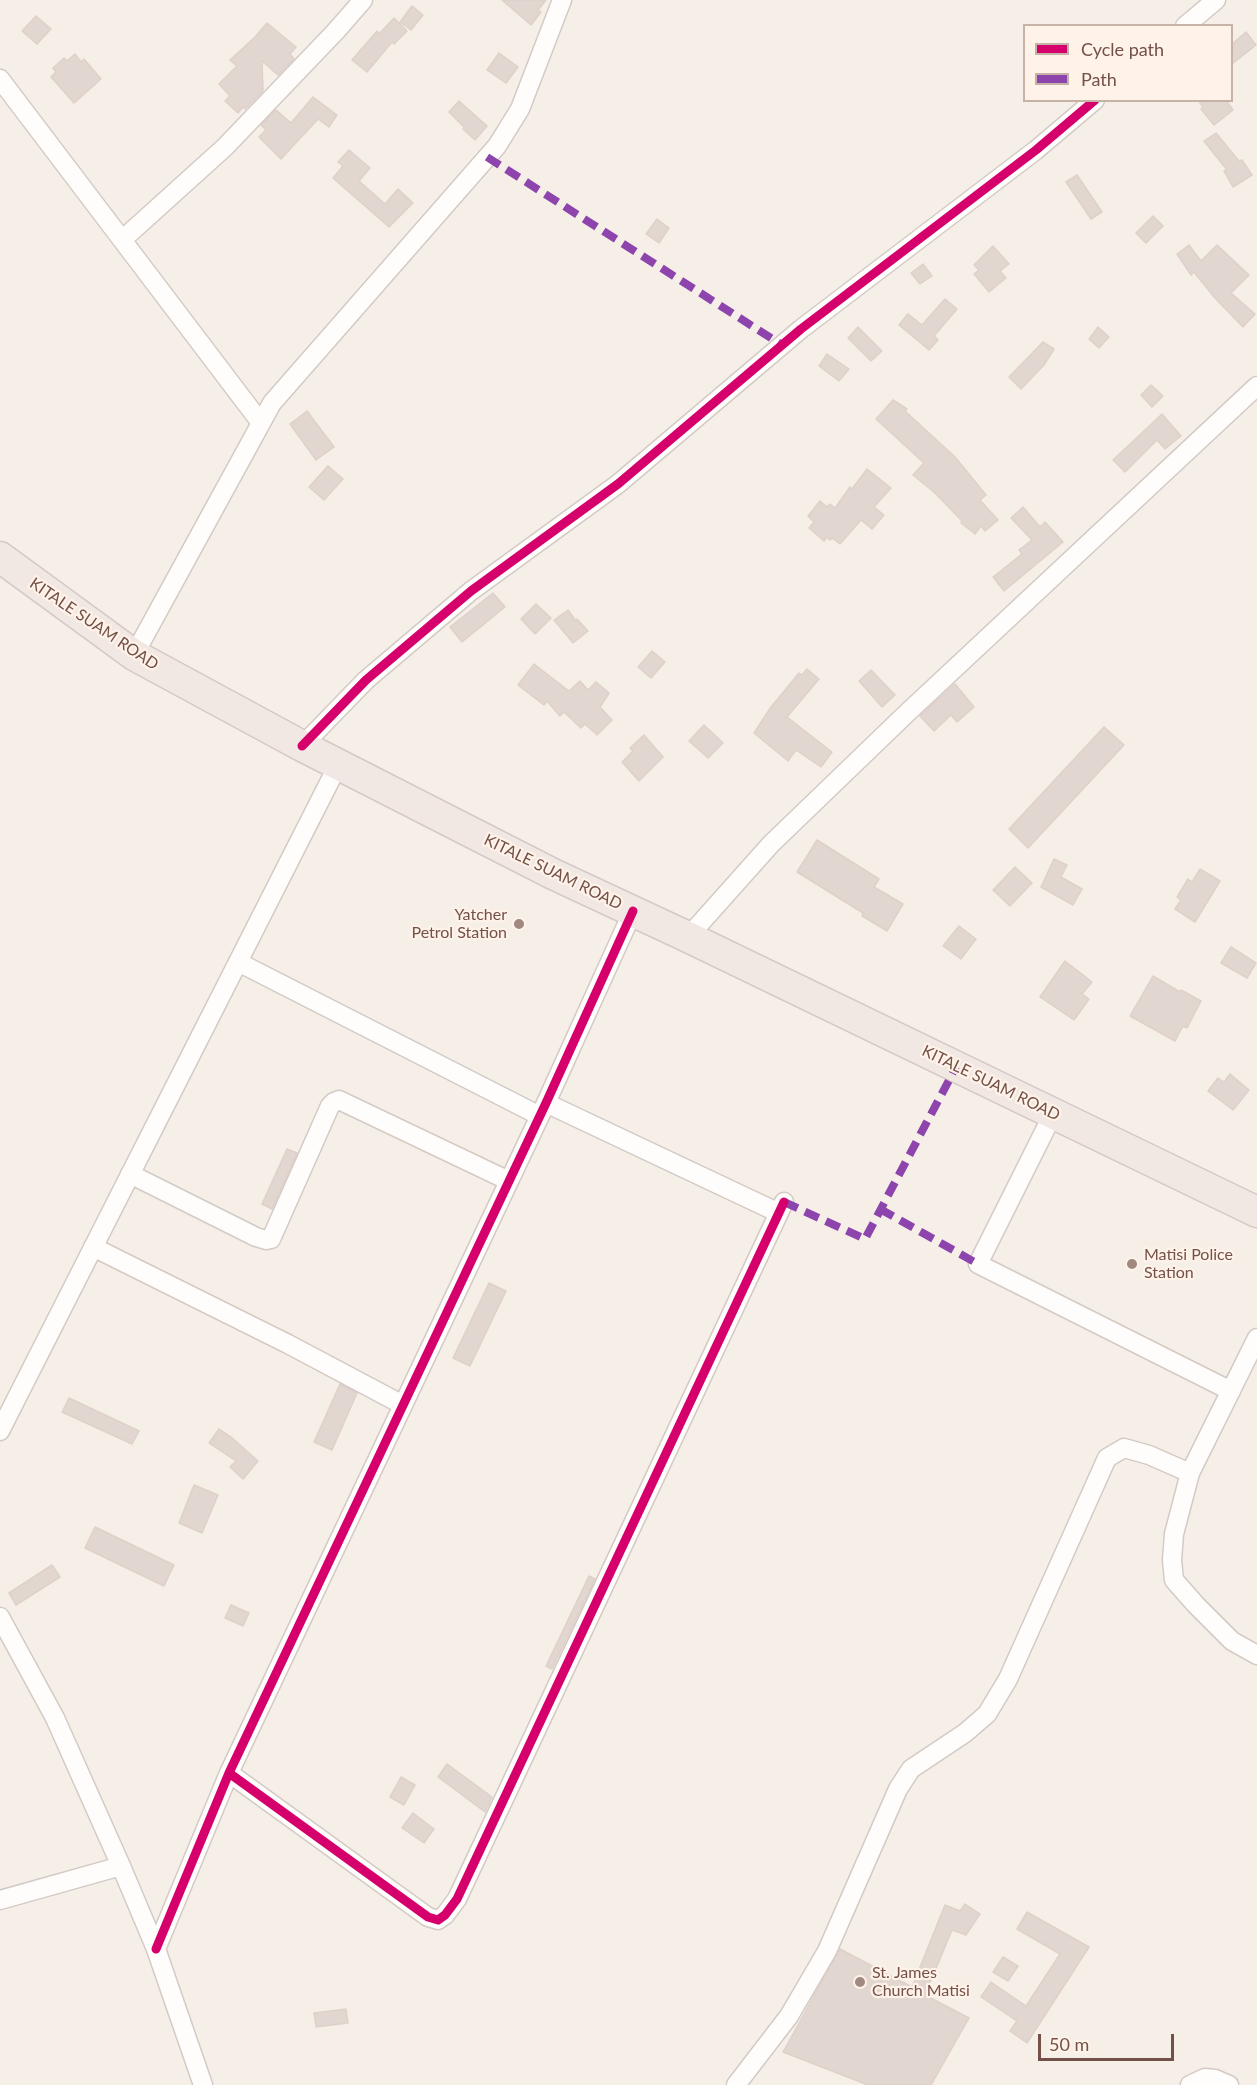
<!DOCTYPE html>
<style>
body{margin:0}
#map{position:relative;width:1257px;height:2085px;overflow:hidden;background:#f6efe8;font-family:Lato,sans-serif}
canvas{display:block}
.legend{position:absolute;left:1023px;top:24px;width:210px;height:78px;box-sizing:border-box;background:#fff2e8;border:2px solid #c7b2a8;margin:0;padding:8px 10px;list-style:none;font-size:18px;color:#735149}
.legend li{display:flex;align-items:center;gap:12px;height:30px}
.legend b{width:30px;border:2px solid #c7b2a8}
.scale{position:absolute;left:1038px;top:2034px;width:136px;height:27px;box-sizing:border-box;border:3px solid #735149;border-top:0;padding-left:8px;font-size:18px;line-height:21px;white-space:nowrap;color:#735149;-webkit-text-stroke:4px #fff2e8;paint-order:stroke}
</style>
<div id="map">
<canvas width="1257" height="2085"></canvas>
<ul class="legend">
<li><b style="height:8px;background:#d6006c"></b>Cycle path</li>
<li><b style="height:8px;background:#8e44ad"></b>Path</li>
</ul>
<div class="scale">50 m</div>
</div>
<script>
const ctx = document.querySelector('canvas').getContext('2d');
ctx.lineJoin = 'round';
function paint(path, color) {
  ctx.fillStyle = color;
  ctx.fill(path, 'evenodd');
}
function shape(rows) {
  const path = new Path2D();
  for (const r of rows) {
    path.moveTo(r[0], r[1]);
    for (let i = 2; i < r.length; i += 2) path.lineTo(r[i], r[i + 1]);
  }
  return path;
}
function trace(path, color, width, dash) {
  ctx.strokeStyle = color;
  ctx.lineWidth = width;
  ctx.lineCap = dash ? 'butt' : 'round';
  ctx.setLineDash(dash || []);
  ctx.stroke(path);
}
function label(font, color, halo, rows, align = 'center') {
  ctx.font = font + ' Lato,sans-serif';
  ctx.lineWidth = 4.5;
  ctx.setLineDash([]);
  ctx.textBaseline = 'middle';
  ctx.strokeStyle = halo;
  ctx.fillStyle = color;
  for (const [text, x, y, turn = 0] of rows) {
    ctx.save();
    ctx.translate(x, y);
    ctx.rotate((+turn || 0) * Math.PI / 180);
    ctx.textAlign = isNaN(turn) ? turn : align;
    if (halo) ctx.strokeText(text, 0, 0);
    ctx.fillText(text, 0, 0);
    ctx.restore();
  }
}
const building = shape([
 [502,0,546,0,538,10,541,12,531,25,502,0],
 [412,6,423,15,411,30,400,22,412,6],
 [36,16,51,29,37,44,22,31,36,16],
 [394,18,407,31,394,44,392,42,367,72,352,60,377,31,379,34,394,18],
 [267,23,296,47,290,54,294,59,278,75,262,61,263,91,245,109,243,107,238,113,225,101,230,96,219,84,237,66,230,60,255,37,267,23],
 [1246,32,1256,45,1232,64,1232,44,1246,32],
 [499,53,518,67,506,83,487,70,499,53],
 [75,54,81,62,84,59,101,79,74,103,51,77,56,72,53,68,64,58,67,61,75,54],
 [313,97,337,115,329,127,318,119,281,159,259,137,266,130,261,125,276,110,291,123,313,97],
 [1198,100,1226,100,1233,110,1214,125,1201,109,1203,107,1198,100],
 [459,101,487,126,475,140,463,129,464,127,449,112,459,101],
 [1216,133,1239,161,1242,160,1252,175,1233,187,1224,171,1227,170,1204,141,1216,133],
 [349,150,370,168,359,181,385,204,398,189,413,203,389,227,333,178,343,166,338,162,349,150],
 [1077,175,1102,212,1091,219,1066,182,1077,175],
 [1153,216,1163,226,1146,243,1136,233,1153,216],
 [657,219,669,228,659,243,646,234,657,219],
 [1189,245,1201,261,1217,245,1249,275,1231,293,1255,314,1243,327,1214,297,1194,272,1191,275,1177,254,1189,245],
 [993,246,1009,264,1000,271,1006,278,989,292,974,274,979,270,974,265,993,246],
 [923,264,932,276,920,284,911,273,923,264],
 [945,299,957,309,934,336,938,340,929,350,899,325,908,314,922,325,945,299],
 [858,327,882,351,871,361,848,338,858,327],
 [1098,327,1109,337,1099,348,1089,339,1098,327],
 [1043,342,1054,349,1044,365,1021,389,1009,377,1043,342],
 [827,354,849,369,839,381,819,366,827,354],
 [1151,385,1163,396,1152,407,1141,395,1151,385],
 [893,400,907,409,905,411,955,457,986,495,980,500,998,520,985,531,981,526,975,534,961,523,962,521,935,493,913,475,924,463,876,419,893,400],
 [307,411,334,447,316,460,290,424,307,411],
 [1162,414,1181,436,1165,449,1157,440,1125,472,1113,460,1162,414],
 [328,466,343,479,324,500,309,487,328,466],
 [867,469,891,488,874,507,884,515,872,529,861,520,840,544,832,538,830,540,827,537,824,541,809,528,814,522,808,516,820,501,827,507,830,504,835,508,850,487,852,489,867,469],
 [1023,507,1040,527,1045,522,1063,542,1004,591,993,577,1022,554,1019,550,1032,540,1011,518,1023,507],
 [493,593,505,607,462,642,450,627,493,593],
 [536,604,551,618,535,634,521,619,536,604],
 [568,610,576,621,577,619,588,631,573,643,554,620,568,610],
 [652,651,665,662,651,678,638,667,652,651],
 [534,664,569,691,580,681,588,690,596,682,609,693,600,707,612,720,597,735,585,724,581,728,564,712,560,716,547,701,544,705,518,685,534,664],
 [807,669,819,679,787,717,832,752,821,767,796,750,788,761,754,733,771,707,799,673,802,675,807,669],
 [871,670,895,695,882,707,859,681,871,670],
 [955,684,974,707,957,722,951,715,934,731,920,716,955,684],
 [704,725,723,743,708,758,689,741,704,725],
 [1104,727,1124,745,1028,848,1009,829,1104,727],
 [644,735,663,757,639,781,622,762,633,751,630,748,644,735],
 [817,840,879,879,874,887,903,904,887,931,862,916,863,913,797,872,817,840],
 [1054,859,1067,865,1061,877,1082,889,1073,905,1041,887,1054,859],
 [1015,867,1032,883,1010,906,993,890,1015,867],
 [1200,869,1220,881,1195,922,1175,909,1181,900,1177,897,1188,879,1192,882,1200,869],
 [959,926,976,939,961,959,943,946,959,926],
 [1231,947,1256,963,1247,978,1221,963,1231,947],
 [1065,961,1092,982,1082,994,1089,999,1074,1020,1040,997,1065,961],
 [1153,976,1180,992,1181,990,1201,1001,1187,1028,1183,1026,1175,1041,1130,1016,1153,976],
 [1230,1074,1249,1090,1233,1110,1208,1091,1218,1078,1224,1082,1230,1074],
 [287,1149,297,1153,272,1209,262,1204,287,1149],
 [489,1283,506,1291,470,1366,453,1358,489,1283],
 [340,1384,357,1393,332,1450,314,1442,340,1384],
 [69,1398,139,1431,132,1444,62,1412,69,1398],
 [219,1429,231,1437,258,1461,243,1479,230,1467,236,1461,209,1443,219,1429],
 [194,1485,218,1495,202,1533,179,1523,194,1485],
 [95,1527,174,1565,164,1586,85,1548,95,1527],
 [52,1565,60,1577,16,1605,9,1593,52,1565],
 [589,1576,595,1579,552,1669,546,1666,589,1576],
 [231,1605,249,1613,243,1626,225,1618,231,1605],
 [447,1764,492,1797,485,1812,438,1777,447,1764],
 [401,1777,415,1785,404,1805,390,1797,401,1777],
 [413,1813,434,1829,424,1843,402,1828,413,1813],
 [965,1904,980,1914,966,1935,952,1930,925,1995,969,2018,931,2085,868,2085,783,2052,840,1949,912,1987,945,1905,960,1911,965,1904],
 [1027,1912,1089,1947,1027,2043,1010,2031,1017,2021,981,1997,991,1982,1026,2006,1060,1954,1017,1929,1027,1912],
 [1003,1957,1018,1966,1008,1981,993,1972,1003,1957],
 [346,2009,348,2023,316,2027,314,2013,346,2009]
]);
paint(building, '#e2d6d0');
trace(building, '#ded1ca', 1.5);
const minor = shape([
 [1185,26,1216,0],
 [0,79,261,423],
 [122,240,225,147,336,31,363,0],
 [134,655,272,403,497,146,520,109,562,0],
 [302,746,366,680,471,591,618,484,801,329,1036,150,1095,100],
 [688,937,771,844,907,713,1257,386],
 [238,962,540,1116],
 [546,1103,779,1213],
 [1053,1114,978,1264,1231,1391],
 [130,1174,256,1237,266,1240,271,1239,330,1106,334,1102,339,1100,509,1181],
 [93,1247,288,1344,403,1405],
 [0,1431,338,765],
 [1190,1473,1174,1534,1172,1560,1174,1580,1196,1605,1232,1641,1257,1655],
 [0,1617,55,1718,121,1866,156,1949,203,2085],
 [229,1773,428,1917,438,1920,445,1915,457,1899,784,1202],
 [0,1900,121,1866],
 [156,1949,229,1773,546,1103,633,911],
 [736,2085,789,2016,827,1951,898,1789,911,1769,965,1733,987,1714,1008,1679,1107,1458,1124,1448,1149,1455,1190,1473,1257,1338],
 [1190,2085,1205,2078,1215,2079,1229,2085]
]);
const trunk = shape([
 [0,557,134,655,302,746,553,874,688,937,1257,1212]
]);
trace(minor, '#d4cac5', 21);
trace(trunk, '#d5c9c5', 33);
trace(minor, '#fefdfc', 18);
trace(trunk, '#f1e8e4', 30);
trace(shape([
 [487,157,782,345],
 [784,1202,865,1239,956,1067],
 [880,1209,978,1264]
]), '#8e44ad', 8, [15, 8]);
trace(shape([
 [302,746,366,680,471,591,618,484,801,329,1036,150,1095,100],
 [229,1773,428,1917,438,1920,445,1915,457,1899,784,1202],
 [156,1949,229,1773,546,1103,633,911]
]), '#d6006c', 9);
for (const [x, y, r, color] of [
 [519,924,6,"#a18881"],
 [1132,1264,6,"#a18881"],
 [860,1982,6,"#a18881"]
]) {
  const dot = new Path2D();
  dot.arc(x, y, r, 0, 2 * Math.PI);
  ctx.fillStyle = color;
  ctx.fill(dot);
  trace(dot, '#fff2e8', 2);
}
label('16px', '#735149', '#fff2e8', [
 ["KITALE SUAM ROAD",94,624,34],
 ["KITALE SUAM ROAD",553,872,26],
 ["KITALE SUAM ROAD",991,1083,26]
]);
label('16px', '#735149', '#fff2e8', [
 ["Yatcher",507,915,"right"],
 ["Petrol Station",507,933,"right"],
 ["Matisi Police",1144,1255],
 ["Station",1144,1273],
 ["St. James",872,1973],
 ["Church Matisi",872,1991]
], 'left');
</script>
